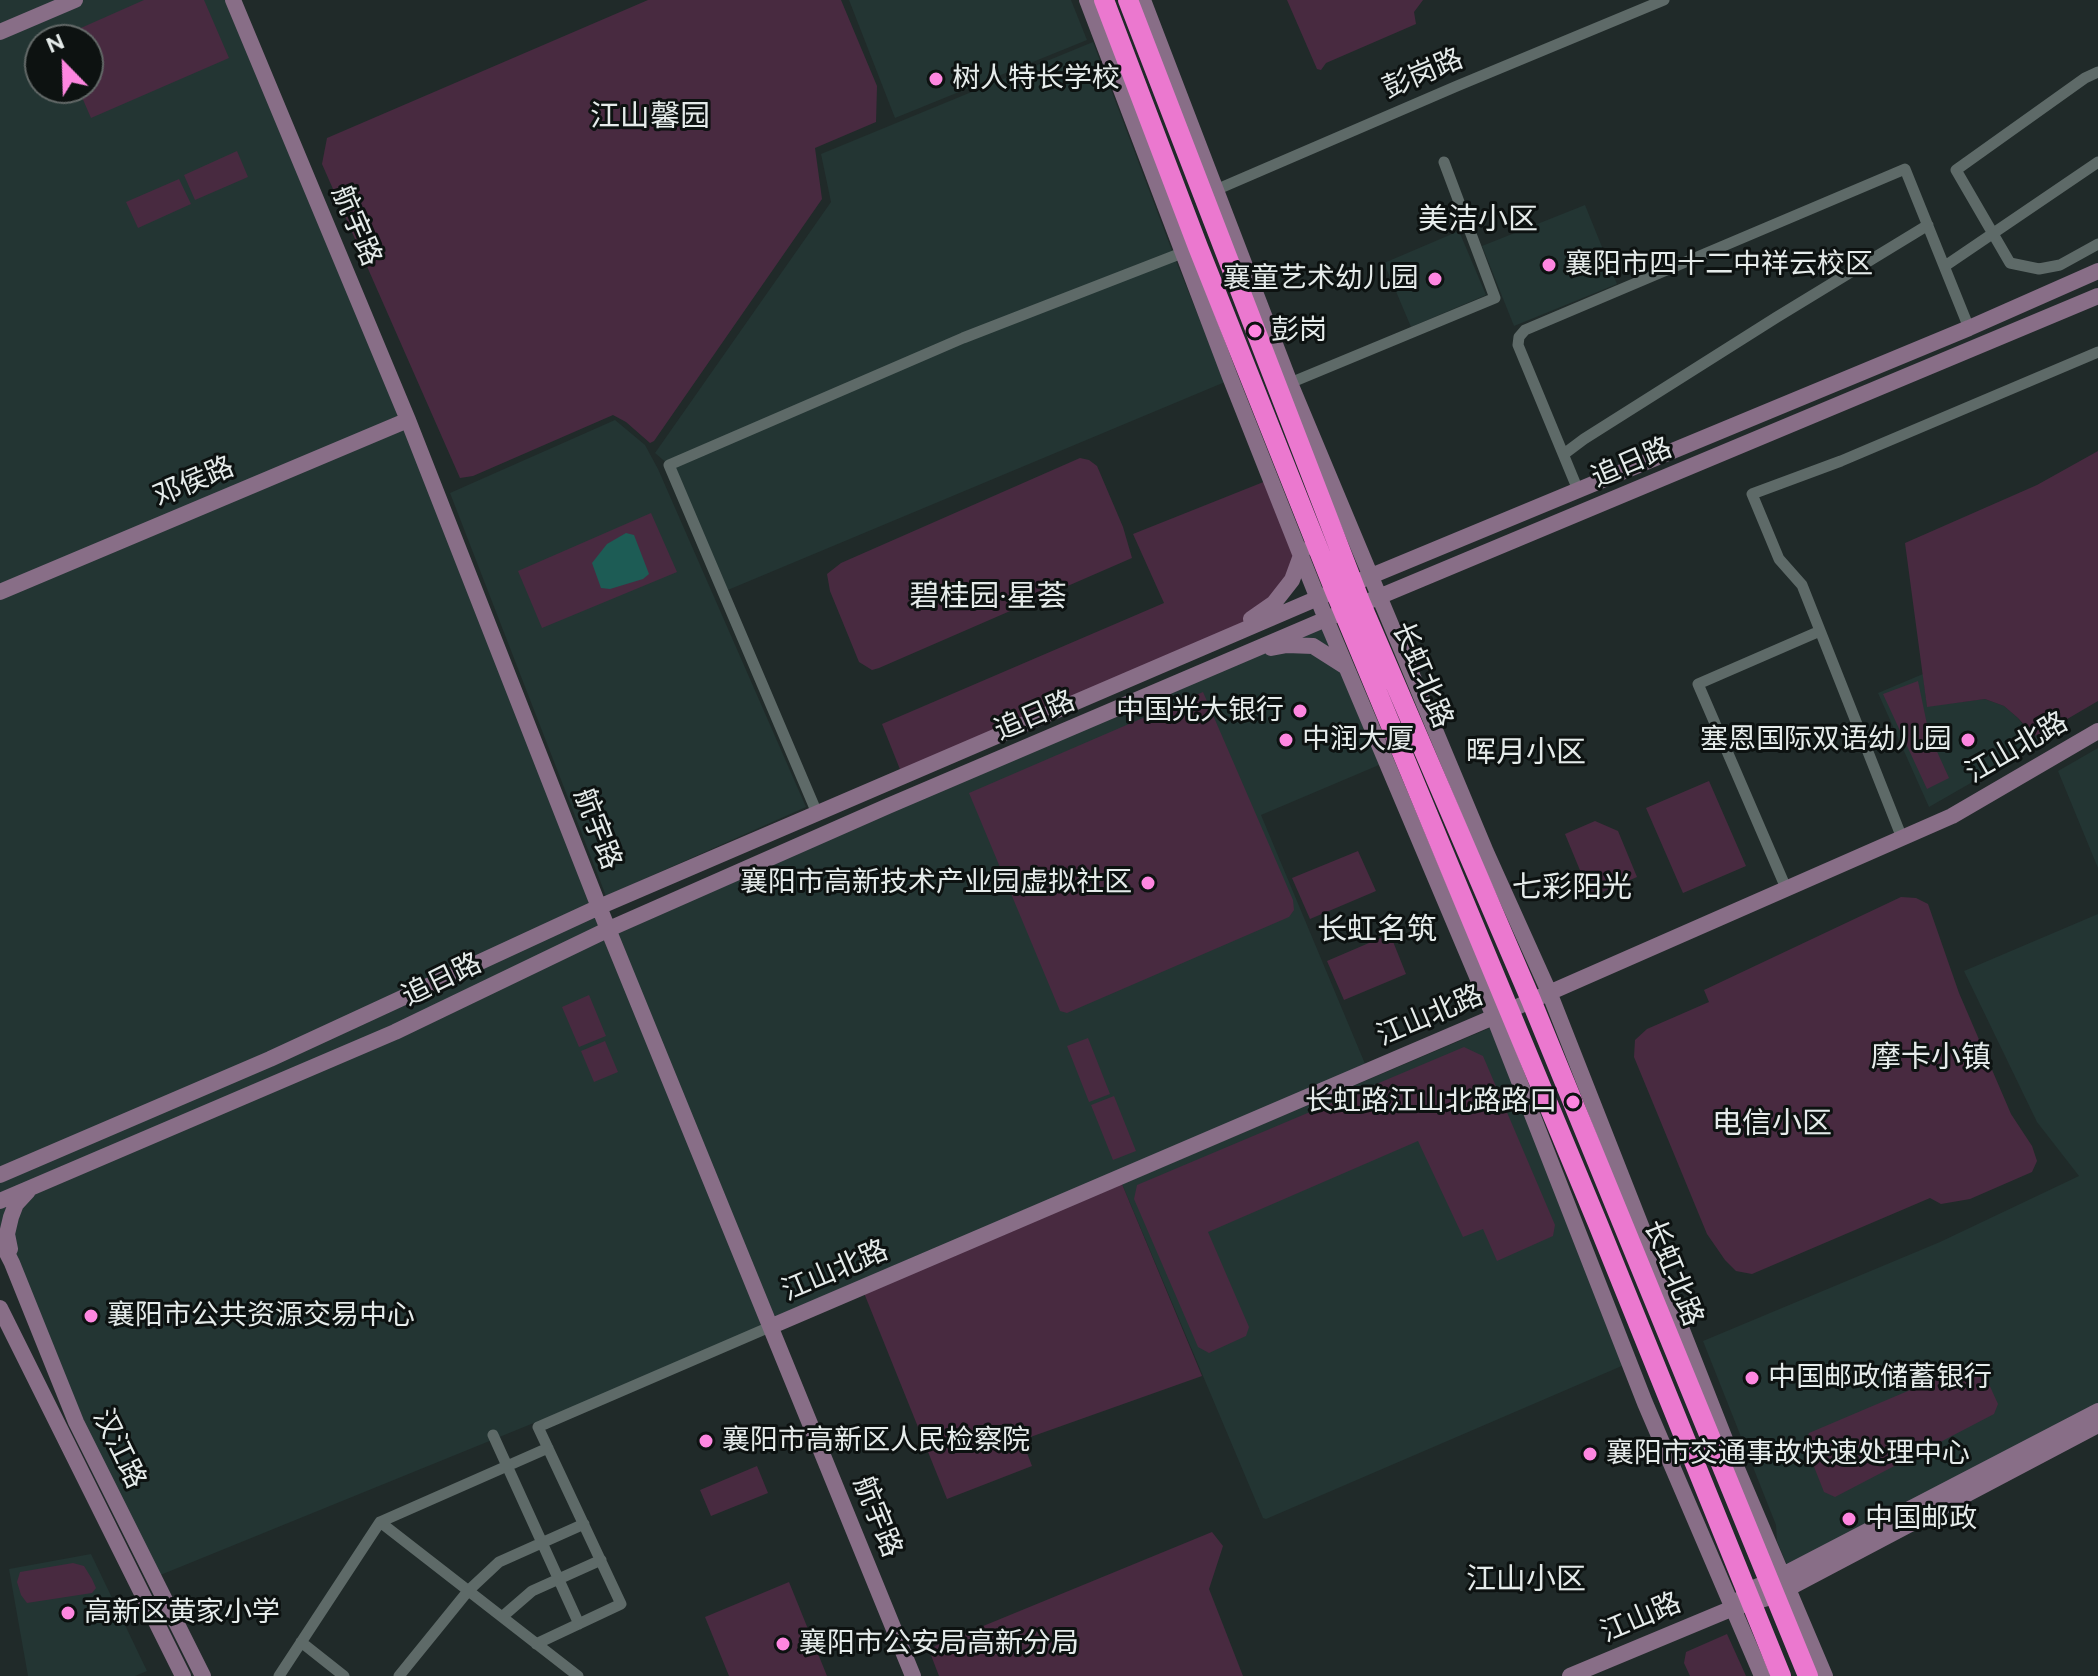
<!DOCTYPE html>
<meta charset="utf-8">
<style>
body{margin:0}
#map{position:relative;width:2098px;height:1676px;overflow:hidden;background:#202a29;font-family:Figtree,sans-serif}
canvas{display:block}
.north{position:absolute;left:24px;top:24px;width:80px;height:80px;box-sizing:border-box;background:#0d1211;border:2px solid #636968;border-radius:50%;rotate:337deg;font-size:22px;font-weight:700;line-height:32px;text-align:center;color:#e5ebea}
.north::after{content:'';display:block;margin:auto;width:28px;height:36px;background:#fe86e0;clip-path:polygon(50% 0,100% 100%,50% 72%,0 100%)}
</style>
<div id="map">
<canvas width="2098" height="1676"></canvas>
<div class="north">N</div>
</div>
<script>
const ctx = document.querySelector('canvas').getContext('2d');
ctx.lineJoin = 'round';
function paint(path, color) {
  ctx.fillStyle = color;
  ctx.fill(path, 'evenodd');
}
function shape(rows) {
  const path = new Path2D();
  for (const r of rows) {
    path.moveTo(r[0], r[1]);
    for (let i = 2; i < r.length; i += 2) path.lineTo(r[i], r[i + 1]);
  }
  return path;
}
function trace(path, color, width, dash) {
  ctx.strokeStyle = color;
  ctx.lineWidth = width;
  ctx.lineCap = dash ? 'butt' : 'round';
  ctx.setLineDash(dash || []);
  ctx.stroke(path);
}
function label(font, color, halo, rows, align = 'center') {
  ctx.font = font + ' Figtree,"Noto Sans SC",sans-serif';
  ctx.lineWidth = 6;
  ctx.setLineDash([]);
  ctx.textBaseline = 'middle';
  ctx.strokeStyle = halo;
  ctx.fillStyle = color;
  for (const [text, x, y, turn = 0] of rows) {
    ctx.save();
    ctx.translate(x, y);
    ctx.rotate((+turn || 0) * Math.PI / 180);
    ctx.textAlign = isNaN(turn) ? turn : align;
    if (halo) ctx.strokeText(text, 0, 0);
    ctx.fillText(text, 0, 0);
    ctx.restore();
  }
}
paint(shape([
 [0,0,233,0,609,929,1326,619,1386,762,1261,815,1368,1071,772,1326,153,1578,0,1243],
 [40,40,88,40,88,88,40,88],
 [849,0,1071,0,1087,40,895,118],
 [1093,42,1174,256,1225,382,723,592,669,465,655,453,831,202,821,154],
 [1585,205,1617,284,1514,326,1482,246],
 [1459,231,1486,295,1411,327,1384,263],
 [615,420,645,445,658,469,806,807,606,896,450,493],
 [1923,674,1927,706,1985,699,2004,706,2018,718,2028,732,2034,736,2039,734,2037,745,1929,807,1878,693],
 [2098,748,2098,868,2058,771],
 [2098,914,2098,1408,1789,1570,1777,1541,1776,1525,1703,1341,1940,1242,2079,1176,2037,1122,1964,971],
 [1490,1028,1624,1365,1266,1519,1263,1518,1122,1184],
 [91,1554,147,1671,135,1676,28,1676,9,1569]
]), '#233533');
paint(shape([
 [144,0,204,0,229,58,91,118,78,88,88,88,88,40,56,39],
 [648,0,841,0,877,86,876,122,815,148,822,199,654,441,650,443,626,422,613,415,473,476,460,478,322,164,327,138],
 [1287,0,1423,0,1414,12,1416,24,1326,63,1321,70,1317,69],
 [237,151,248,177,195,200,184,175],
 [179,179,191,204,138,228,126,202],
 [2098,451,2098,701,2045,732,2034,736,2018,718,2004,706,1985,699,1927,707,1905,543,2037,485],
 [1080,458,1089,460,1097,466,1123,527,1132,558,879,668,872,670,859,662,830,591,827,574,841,563],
 [1271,479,1302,556,1292,580,1225,638,903,777,882,724,1164,603,1133,534],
 [651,513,677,572,542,628,518,571],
 [1918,681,1929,734,1949,778,1927,789,1883,694],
 [1203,692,1293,900,1294,910,1289,917,1067,1013,1060,1011,969,793],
 [1709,781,1746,866,1683,893,1646,808],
 [1595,821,1618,831,1637,877,1591,897,1565,834],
 [1358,851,1376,891,1310,919,1292,878],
 [1901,897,1916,898,1928,904,1959,993,2011,1114,2032,1146,2037,1161,2032,1172,1970,1199,1941,1204,1930,1198,1752,1274,1736,1271,1725,1260,1707,1234,1634,1057,1635,1040,1647,1029,1709,1002,1704,990],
 [1390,934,1406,974,1344,1000,1327,961],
 [589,995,606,1036,579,1047,562,1007],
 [1088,1038,1110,1094,1089,1102,1067,1046],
 [605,1041,618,1072,594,1082,581,1051],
 [1464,1047,1483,1056,1555,1225,1553,1236,1497,1261,1483,1229,1463,1237,1418,1141,1208,1232,1249,1327,1246,1336,1209,1353,1198,1347,1134,1199,1137,1185],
 [1114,1096,1136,1151,1113,1160,1091,1105],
 [1119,1177,1202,1376,1022,1440,1032,1466,947,1499,862,1288],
 [1969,1365,1982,1369,1998,1404,1994,1414,1835,1497,1824,1492,1805,1444,1809,1433],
 [757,1466,768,1493,711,1516,700,1490],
 [1212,1532,1223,1546,1209,1589,1243,1676,939,1676,929,1650,937,1645],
 [73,1563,84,1566,92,1579,96,1588,92,1593,27,1603,21,1595,17,1582,20,1572],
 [789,1582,827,1676,729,1676,705,1617],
 [1727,1634,1746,1676,1690,1676,1684,1663,1686,1652]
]), '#482a40');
paint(shape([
 [626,533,634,535,649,574,643,579,610,589,601,588,592,563,607,544]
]), '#1d5c55');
trace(shape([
 [2098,72,2085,78,1956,170,2010,263,2039,269,2060,265,2098,244],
 [1211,192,1457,86,1664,0],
 [1945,266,2098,162],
 [1290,383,1495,298,1444,162],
 [1564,454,1584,439,1777,317,1928,225],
 [1578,490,1518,345,1519,337,1525,330,1905,169,1969,328],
 [817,813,669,465,963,338,1187,251],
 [1902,838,1802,585,1779,559,1752,494,1841,461,2098,352],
 [1786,888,1698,684,1820,631],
 [493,1435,579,1624],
 [380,1522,548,1448],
 [502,1617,532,1591,601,1560],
 [301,1642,344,1676],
 [536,1644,621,1604,538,1427,772,1326],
 [279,1676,380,1522,578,1676],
 [399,1676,468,1591,499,1562,584,1524]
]), '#5e6a68', 11);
trace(shape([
 [233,0,408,420,599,907,913,1676],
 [1087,0,1230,377,1326,619,1494,1017,1645,1403,1762,1676],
 [1143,0,1290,383,1486,852,1549,992,1730,1452,1825,1676],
 [0,32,75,0],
 [0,592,408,420],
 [1251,619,1274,603,1292,580,1303,550],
 [1271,648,1287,645,1313,646,1346,667],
 [0,1175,270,1059,599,907,1318,598,1969,328,2098,271],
 [0,1201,395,1032,609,929,888,806,1326,619,2098,296],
 [0,1239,12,1263,76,1422,203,1676],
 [10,1249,7,1234,11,1217,16,1204,28,1191],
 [0,1308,183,1676],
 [772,1326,1510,1010,1952,816,2098,731],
 [1739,1601,1748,1590,1769,1582,2098,1411],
 [1570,1676,1733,1608,1774,1596,2098,1425]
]), '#886e87', 16);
trace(shape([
 [1104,0,1198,247,1335,591,1598,1224,1781,1676],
 [1128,0,1361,604,1531,1000,1808,1676]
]), '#eb78cf', 20);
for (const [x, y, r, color] of [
 [936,79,8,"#fe86e0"],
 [1549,265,8,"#fe86e0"],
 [1435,279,8,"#fe86e0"],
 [1255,331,8,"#fe86e0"],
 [1300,711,8,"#fe86e0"],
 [1286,740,8,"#fe86e0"],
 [1968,740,8,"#fe86e0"],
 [1148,883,8,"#fe86e0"],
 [1573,1102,8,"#fe86e0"],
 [91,1316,8,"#fe86e0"],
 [1752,1378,8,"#fe86e0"],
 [706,1441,8,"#fe86e0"],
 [1590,1454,8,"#fe86e0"],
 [1849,1519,8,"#fe86e0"],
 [68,1613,8,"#fe86e0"],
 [783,1644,8,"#fe86e0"]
]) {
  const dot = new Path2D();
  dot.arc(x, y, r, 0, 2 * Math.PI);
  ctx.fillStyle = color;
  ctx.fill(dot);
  trace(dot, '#0d1211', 3);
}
label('28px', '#e5ebea', '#0d1211', [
 ["彭岗路",1423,74,-23],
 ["航宇路",356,226,67],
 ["追日路",1632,463,-23],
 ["邓侯路",194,482,-23],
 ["长虹北路",1422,675,67],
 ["追日路",1035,716,-23],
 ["江山北路",2017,748,-30],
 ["航宇路",597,829,69],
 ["追日路",442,980,-26],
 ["江山北路",1430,1016,-23],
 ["江山北路",835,1271,-23],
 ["长虹北路",1673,1273,68],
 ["汉江路",119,1449,64],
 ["航宇路",877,1517,68],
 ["江山路",1641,1618,-23]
]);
label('28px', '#e5ebea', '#0d1211', [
 ["树人特长学校",952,79],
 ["襄阳市四十二中祥云校区",1565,265],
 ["襄童艺术幼儿园",1419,279,"right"],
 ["彭岗",1271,331],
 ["中国光大银行",1284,711,"right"],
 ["中润大厦",1302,740],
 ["塞恩国际双语幼儿园",1952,740,"right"],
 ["襄阳市高新技术产业园虚拟社区",1132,883,"right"],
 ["长虹路江山北路路口",1557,1102,"right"],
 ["襄阳市公共资源交易中心",107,1316],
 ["中国邮政储蓄银行",1768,1378],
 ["襄阳市高新区人民检察院",722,1441],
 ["襄阳市交通事故快速处理中心",1606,1454],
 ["中国邮政",1865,1519],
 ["高新区黄家小学",84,1613],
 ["襄阳市公安局高新分局",799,1644]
], 'left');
label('30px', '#e5ebea', '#0d1211', [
 ["江山馨园",650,117],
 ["美洁小区",1478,220],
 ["碧桂园·星荟",988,597],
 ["晖月小区",1526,753],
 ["七彩阳光",1572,888],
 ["长虹名筑",1377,930],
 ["摩卡小镇",1931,1058],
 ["电信小区",1772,1124],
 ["江山小区",1526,1580]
]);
</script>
